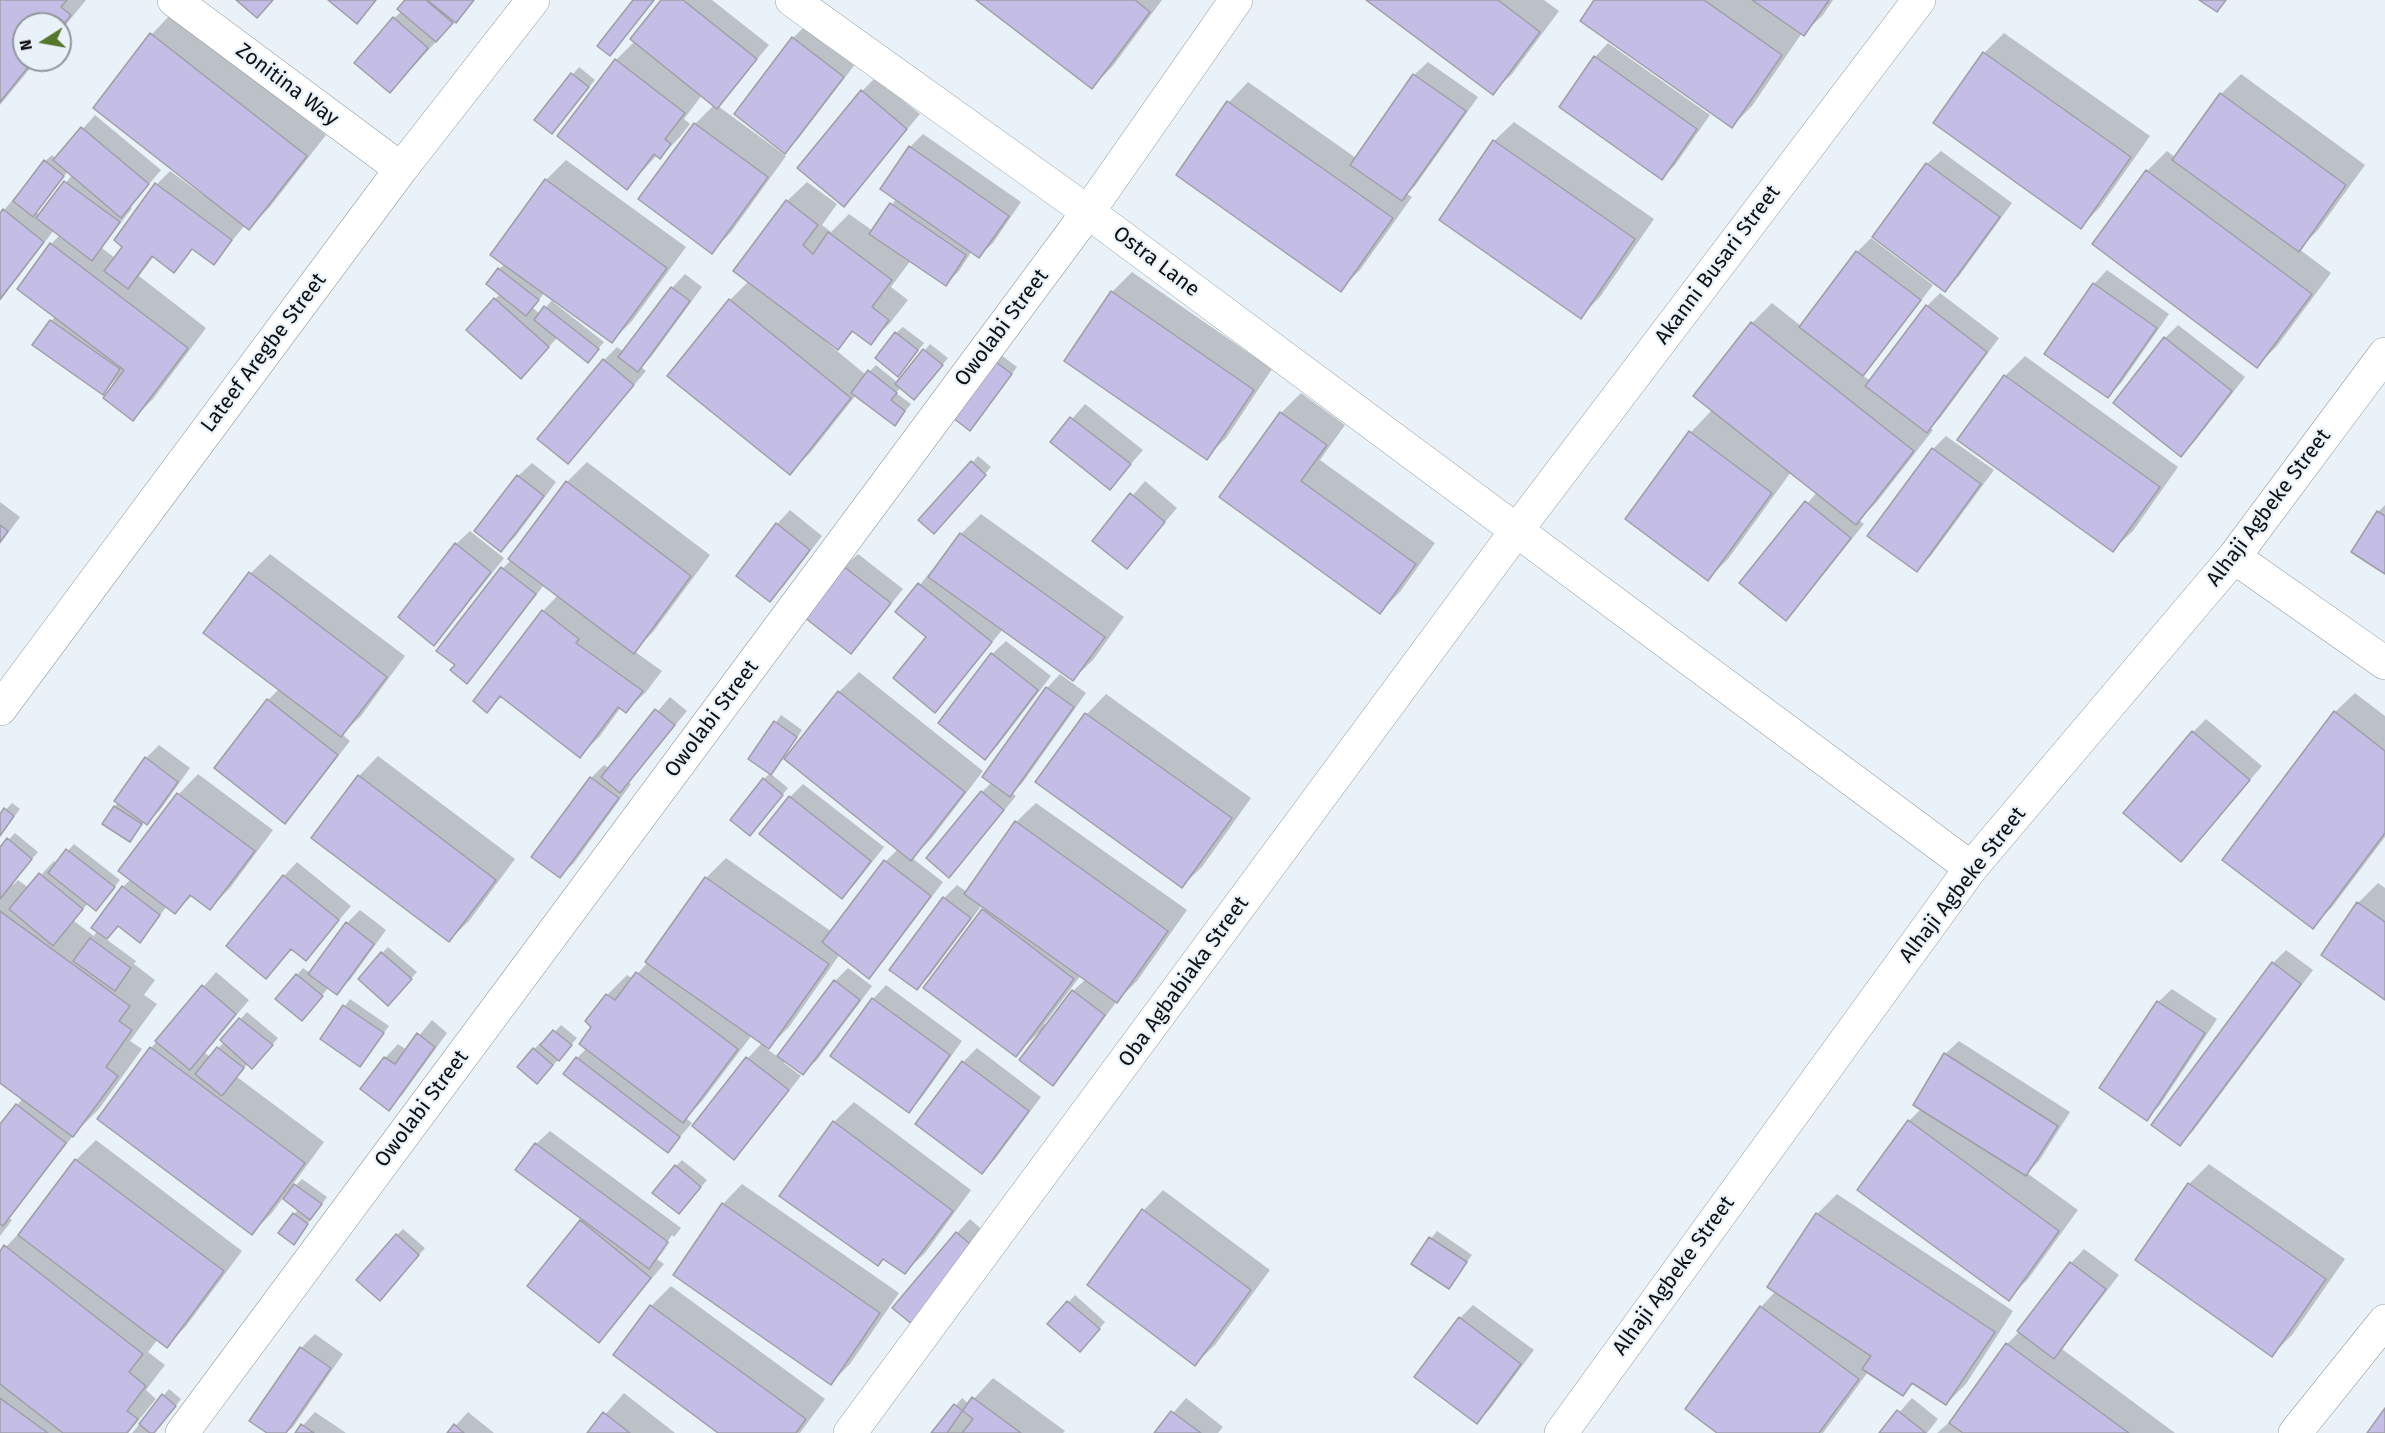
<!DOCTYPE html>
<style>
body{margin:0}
#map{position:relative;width:2385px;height:1433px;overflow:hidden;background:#eaf2f9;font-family:"Fira Sans",sans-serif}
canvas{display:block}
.north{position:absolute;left:12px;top:12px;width:60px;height:60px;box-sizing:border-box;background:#eaf2f9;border:2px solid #92979d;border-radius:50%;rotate:259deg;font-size:16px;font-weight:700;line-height:24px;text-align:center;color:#0d0f12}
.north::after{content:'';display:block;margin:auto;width:21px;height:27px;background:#56762c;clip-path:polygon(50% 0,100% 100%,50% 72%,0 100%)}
</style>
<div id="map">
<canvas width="2385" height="1433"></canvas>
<div class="north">N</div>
</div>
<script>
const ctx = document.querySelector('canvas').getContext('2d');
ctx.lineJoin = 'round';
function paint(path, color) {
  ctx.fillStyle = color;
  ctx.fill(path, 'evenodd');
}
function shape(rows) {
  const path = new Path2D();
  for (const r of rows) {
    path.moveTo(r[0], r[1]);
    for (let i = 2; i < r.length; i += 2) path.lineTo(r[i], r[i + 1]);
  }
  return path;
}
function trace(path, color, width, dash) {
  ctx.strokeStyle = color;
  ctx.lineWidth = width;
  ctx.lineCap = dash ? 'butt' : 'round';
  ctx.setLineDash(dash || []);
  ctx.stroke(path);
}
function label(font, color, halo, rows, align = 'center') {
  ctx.font = font + ' "Fira Sans",sans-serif';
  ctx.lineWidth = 4.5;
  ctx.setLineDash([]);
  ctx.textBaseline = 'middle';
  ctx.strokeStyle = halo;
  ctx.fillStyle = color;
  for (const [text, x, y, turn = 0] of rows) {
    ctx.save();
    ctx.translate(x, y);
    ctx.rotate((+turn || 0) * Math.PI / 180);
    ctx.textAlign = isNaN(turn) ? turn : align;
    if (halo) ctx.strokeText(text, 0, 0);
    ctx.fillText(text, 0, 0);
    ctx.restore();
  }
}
paint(shape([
 [0,0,86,0,60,32,60,24,24,24,24,60,37,60,0,105],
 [407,0,474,0,403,78,394,18,402,11],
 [662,0,712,0,769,45,718,106,786,156,731,232,712,252,695,124,714,105,702,95,684,119,690,124,680,137,660,157,657,155,627,188,616,60,635,41],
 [978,0,1162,0,1112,67,1092,87],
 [1369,0,1544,0,1559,11,1512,74,1492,93],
 [1596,0,1833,0,1823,15,1803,34,1802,33,1752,106,1732,126],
 [171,14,326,135,269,208,249,228,245,225,214,263,194,248,173,271,154,256,139,276,206,328,153,399,133,419,119,379,117,378,103,393,51,321,56,316,51,244,60,235,54,230,0,301,0,215,45,161,52,155,56,159,95,115,161,170,130,207,132,208,102,248,115,258,124,247,157,184,170,171,203,195,204,193,95,107,152,34],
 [68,171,72,175,40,215,36,212],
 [806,25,856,63,798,139,785,152,793,38],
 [2004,33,2150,136,2100,207,2081,227,1984,53],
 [1608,43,1710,115,1675,165,1662,178,1595,57],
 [1428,62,1478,97,1415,186,1407,194,1412,197,1360,270,1340,290,1178,175,1229,102,1248,82,1356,158,1414,75],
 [579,67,595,80,558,126,536,120],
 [2241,74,2365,165,2318,230,2299,249,2331,273,2277,346,2257,366,2147,171,2167,151,2176,158,2221,94],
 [875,78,920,114,844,205,862,91],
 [1514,122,1654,219,1600,297,1580,317,1494,141],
 [923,134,1021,202,993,243,979,256,972,251,959,271,946,284,911,260,891,287,908,300,890,323,870,343,854,331,838,348,826,339,825,341,866,375,876,365,898,383,930,344,948,358,920,392,901,387,896,393,911,404,895,424,856,395,810,453,790,473,730,300,749,281,787,201,807,182,837,204,822,225,831,232,849,214,873,231,896,199,910,147],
 [1941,151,2012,203,1959,276,1945,290,1927,164],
 [566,160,686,247,632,321,612,341,555,300,553,302,604,342,588,361,558,337,521,377,495,299,500,294,499,269,505,264,492,255,546,180],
 [545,292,553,299,540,314,533,308],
 [1871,238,1933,285,1876,360,1862,375,1871,381,1927,306,1940,293,1999,338,1940,418,1930,428,1933,430,1876,503,1859,520,1864,524,1799,605,1785,618,1742,582,1817,492,1791,472,1728,559,1708,579,1627,518,1691,432,1712,410,1752,323,1772,303,1801,326,1857,252],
 [2107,270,2169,314,2121,383,2108,396,2094,284],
 [1132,272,1272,369,1226,438,1206,458,1112,292],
 [685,274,702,287,651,357,641,367,646,371,568,462,604,360,617,347,624,352,672,288],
 [2178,325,2245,377,2195,441,2181,455,2165,338],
 [903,327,924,343,904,369,896,333],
 [997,352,1017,367,976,423],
 [2025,356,2178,467,2133,531,2113,550,1959,440,2005,376],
 [1301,393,1345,425,1320,460,1435,543,1400,592,1380,612,1221,497,1281,413],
 [1085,404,1143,450,1110,488,1052,442],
 [1946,436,1994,470,1930,557,1916,570,1933,449],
 [978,456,991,467,941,525,972,463],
 [587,462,710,555,653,632,634,651,662,671,646,692,626,711,621,707,600,736,580,756,502,696,487,711,543,611,558,595,544,585,480,668,467,682,457,665,503,568,511,560,567,482],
 [532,463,556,482,515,537,501,550,518,476],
 [1145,481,1177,508,1127,567,1094,541],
 [0,502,20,517,0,544],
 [2385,505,2385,572,2353,551,2378,512],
 [790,510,822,536,783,587,770,600,777,524],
 [981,514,1124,617,1093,660,1073,679,1003,629,935,711,928,637,898,612,961,534],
 [470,531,504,558,447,630,434,644,456,544],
 [270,554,405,656,361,716,342,734,350,741,298,808,285,822,268,700,279,689,251,573],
 [858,554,903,589,864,638,851,652,844,567],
 [1006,641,1051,676,998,745,985,758,992,654],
 [859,672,983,771,931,839,912,858,943,882,882,963,869,977,840,954,789,1027,767,1049,778,1057,835,981,848,968,872,986,817,1060,803,1073,786,1061,784,1063,801,1076,747,1144,734,1158,694,1125,748,1058,762,1043,752,1035,702,1101,686,1118,692,1123,668,1151,577,1058,587,1048,593,1026,587,1021,607,995,627,975,633,979,648,962,706,878,726,858,832,932,886,861,898,849,784,757,771,774,788,788,750,834,764,779,770,773,750,759,781,715,802,730,784,757,786,758,839,692],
 [1060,674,1086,693,1023,782,1012,793,1016,796,962,862,982,792,992,782,984,776,1047,688],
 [2355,693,2385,716,2385,837,2332,907,2313,927,2335,712],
 [1106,694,1251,798,1202,867,1182,886,1037,782,1087,714],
 [670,697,687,711,628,782,631,784,574,863,560,876,591,778,604,765,609,768],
 [2206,719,2262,766,2181,860,2193,732],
 [159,745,190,768,160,810,147,823,145,821,130,840,115,807,146,758],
 [378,756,515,859,469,921,449,940,359,776],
 [198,774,273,830,230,888,210,908,193,895,175,912,167,906,146,934,118,924,106,939,136,961,134,964,155,980,144,995,157,1004,130,1041,142,1049,99,1109,76,1132,9,1218,12,1220,0,1236,0,1126,23,1098,0,1083,0,849,15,833,38,852,11,884,13,885,18,880,29,888,54,861,57,863,74,844,120,880,102,903,88,903,74,921,94,936,123,887,131,879,120,871,179,794],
 [803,784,884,847,855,884,842,897,790,797],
 [12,803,20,809,0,836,0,816],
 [1036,803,1187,910,1137,981,1117,1001,1066,1070,1052,1084,1039,1032,1016,1055,983,910,986,907,982,905,930,975,917,988,944,898,957,885,967,892,1016,822],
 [1081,975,1086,979,1073,991,1047,1026,1044,1024],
 [297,862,351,906,306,959,293,948,266,977,284,876],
 [2378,883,2385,888,2385,999,2358,903],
 [360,910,386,930,350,980,336,993,329,987,308,1012,277,999,303,968,310,973,347,923],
 [388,947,417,972,394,997,382,953],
 [2286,950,2313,970,2193,1131,2180,1144,2273,963],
 [216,972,249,1000,205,1053,210,1057,224,1042,222,1040,247,1012,278,1038,259,1061,248,1063,237,1077,324,1142,291,1187,293,1188,302,1179,327,1197,294,1243,294,1214,299,1209,283,1198,271,1214,252,1233,99,1119,151,1048],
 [886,985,962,1041,922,1097,909,1111,873,999],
 [2172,989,2217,1019,2160,1105,2147,1119,2158,1002],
 [350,999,389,1026,360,1065,322,1038],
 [432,1020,447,1033,402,1095,389,1109,385,1058,398,1044,407,1050],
 [561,1025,577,1038,544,1076,534,1049,540,1043,543,1045],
 [1959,1041,2070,1112,2039,1161,2027,1173,2078,1210,2028,1279,2008,1299,1860,1190,1909,1121,1921,1109,1945,1054],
 [977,1048,1041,1097,995,1159,982,1172,917,1124,963,1062],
 [854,1102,971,1190,925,1253,905,1272,834,1122],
 [550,1131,681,1228,657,1259,664,1264,599,1341,529,1285,583,1219,536,1144],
 [672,1235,674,1237,661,1255,658,1255],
 [96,1140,242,1251,186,1326,167,1346,158,1339,148,1352,165,1365,146,1390,156,1399,128,1433,0,1433,0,1253,25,1227,76,1160],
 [682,1160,707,1180,685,1206,676,1166],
 [2209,1164,2345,1259,2292,1335,2272,1355,2189,1184],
 [742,1184,899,1293,850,1364,831,1383,723,1204],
 [1163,1190,1270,1270,1215,1345,1195,1364,1144,1210],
 [1837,1194,2013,1311,1966,1384,1946,1404,1914,1383,1902,1394,1868,1372,1823,1433,1719,1433,1687,1409,1761,1307,1776,1291,1817,1214],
 [970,1219,988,1235,895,1307,957,1233],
 [403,1229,425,1248,386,1293,397,1235],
 [1437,1231,1472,1255,1449,1287,1413,1263],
 [2084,1249,2119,1275,2062,1349,2175,1433,1937,1433,1954,1418,2007,1344,2020,1331,2071,1263],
 [671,1286,825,1399,800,1433,721,1433,651,1306],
 [1075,1295,1105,1322,1086,1344,1049,1324],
 [1473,1305,1534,1350,1490,1409,1477,1422,1460,1318],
 [315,1334,343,1354,293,1427,286,1433,269,1433,251,1420,302,1347],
 [993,1378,1065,1431,1063,1433,933,1433,962,1398,969,1404],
 [169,1389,181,1399,159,1427,153,1433,132,1433],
 [624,1393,675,1433,589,1433],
 [1186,1398,1223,1427,1218,1433,1156,1433],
 [1912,1398,1938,1419,1927,1433,1881,1433],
 [315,1412,346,1433,296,1433],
 [468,1412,494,1433,449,1433]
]), '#0003');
const building = shape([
 [0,0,67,0,61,7,71,15,60,29,60,24,24,24,24,60,34,60,0,102,0,0],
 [236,0,273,0,257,18,236,0],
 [328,0,376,0,357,24,328,0],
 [405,0,426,0,453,23,436,42,397,9,405,0],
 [427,0,474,0,456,23,427,0],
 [633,0,654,0,610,56,597,46,633,0],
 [661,0,683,0,757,59,717,109,630,39,661,0],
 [976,0,1135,0,1150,12,1092,89,976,0],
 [1366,0,1498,0,1540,32,1493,95,1366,0],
 [1594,0,1704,0,1782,55,1732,128,1580,21,1594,0],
 [1752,0,1829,0,1804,36,1752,0],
 [2199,0,2226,0,2217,12,2199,0],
 [393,17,428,48,390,93,354,63,393,17],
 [150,33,307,156,249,230,93,108,150,33],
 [792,37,844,77,785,154,734,114,792,37],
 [1983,52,2131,157,2081,229,1933,123,1983,52],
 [1594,56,1697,129,1662,180,1559,107,1594,56],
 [615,59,685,113,665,139,671,144,660,159,654,154,627,190,557,136,615,59],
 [571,73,589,87,552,134,534,120,571,73],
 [1413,74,1466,111,1402,201,1350,165,1413,74],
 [861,90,907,129,844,207,797,168,861,90],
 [2220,93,2346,185,2299,252,2172,160,2220,93],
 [1227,101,1393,218,1341,292,1176,175,1227,101],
 [694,123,768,177,712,254,638,199,694,123],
 [81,127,149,184,121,218,53,160,81,127],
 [1493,140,1635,239,1581,319,1439,220,1493,140],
 [909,146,1009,216,979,258,880,189,909,146],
 [44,160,64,176,33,217,13,201,44,160],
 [1926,163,2000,217,1945,292,1872,237,1926,163],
 [2146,170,2312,294,2257,368,2092,244,2146,170],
 [545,179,667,268,612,343,490,255,545,179],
 [64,181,120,222,92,261,36,218,64,181],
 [155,183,232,240,214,265,192,249,174,273,152,256,128,289,104,271,122,247,114,240,155,183],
 [786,200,818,225,803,245,813,254,828,232,892,280,872,307,889,320,871,345,852,331,838,350,733,271,786,200],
 [890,203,966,255,946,286,869,234,890,203],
 [3,209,44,242,0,299,0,213,3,209],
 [50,243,188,348,133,421,103,398,124,370,17,289,50,243],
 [1856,251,1921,300,1863,376,1799,327,1856,251],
 [498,268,539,300,526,316,486,284,498,268],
 [2093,283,2157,328,2108,398,2044,354,2093,283],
 [671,287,690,301,638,372,618,357,671,287],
 [1111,291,1254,390,1207,460,1064,361,1111,291],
 [494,298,549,347,521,379,466,330,494,298],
 [729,299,851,398,790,475,667,376,729,299],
 [1926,305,1987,352,1927,433,1865,386,1926,305],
 [544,306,599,349,588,363,534,320,544,306],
 [50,320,120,369,103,395,32,345,50,320],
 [1751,322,1914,451,1856,525,1693,396,1751,322],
 [895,332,918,350,898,377,875,358,895,332],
 [2164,337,2232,391,2181,457,2113,403,2164,337],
 [923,349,943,365,914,400,895,384,923,349],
 [989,357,1012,374,970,431,948,414,989,357],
 [603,359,634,385,568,464,537,439,603,359],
 [868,370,897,393,891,400,905,411,895,426,851,393,868,370],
 [2004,375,2160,487,2113,552,1957,440,2004,375],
 [1280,412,1327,445,1301,481,1416,564,1380,614,1219,497,1280,412],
 [1070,417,1131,464,1110,490,1050,442,1070,417],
 [1689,431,1772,493,1708,581,1625,519,1689,431],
 [1932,448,1981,484,1917,572,1867,536,1932,448],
 [971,461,986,475,934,534,918,520,971,461],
 [517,475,544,496,501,552,474,531,517,475],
 [566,481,691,576,634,654,508,559,566,481],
 [1130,493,1165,522,1127,569,1092,541,1130,493],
 [1805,501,1851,538,1786,621,1739,583,1805,501],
 [2377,511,2385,516,2385,574,2351,552,2377,511],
 [776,523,810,550,770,602,736,576,776,523],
 [0,525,8,531,0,542,0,525],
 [960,533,1105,637,1073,681,928,577,960,533],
 [455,543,491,572,434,646,398,617,455,543],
 [843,566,891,603,851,654,804,617,843,566],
 [501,567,536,594,467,684,450,670,455,665,436,651,501,567],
 [249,572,387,677,341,737,203,633,249,572],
 [918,583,992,642,935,713,893,678,926,637,895,612,918,583],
 [542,610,579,639,576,643,643,691,626,713,618,707,580,758,500,696,487,713,473,701,542,610],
 [991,653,1038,690,985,760,938,723,991,653],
 [1046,687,1074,707,1010,797,982,777,1046,687],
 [838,691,965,792,911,861,784,759,838,691],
 [267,699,338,755,285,824,214,768,267,699],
 [655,709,675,725,620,793,601,777,655,709],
 [2334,711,2385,751,2385,833,2313,929,2222,860,2334,711],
 [1085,713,1232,818,1182,888,1035,782,1085,713],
 [774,721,797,737,771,775,748,759,774,721],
 [2192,731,2250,780,2181,862,2123,813,2192,731],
 [145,757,178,782,147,825,114,801,145,757],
 [358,775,496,880,449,942,311,838,358,775],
 [590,777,619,798,560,878,531,857,590,777],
 [763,778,783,795,750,836,730,820,763,778],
 [981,791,1004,810,949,878,926,858,981,791],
 [177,793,255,851,210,910,190,895,175,914,118,871,177,793],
 [789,796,871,861,842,899,759,834,789,796],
 [114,806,142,824,130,842,102,824,114,806],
 [4,808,14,816,0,836,0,814,4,808],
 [1015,821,1168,931,1117,1003,964,894,1015,821],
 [7,838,32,859,0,899,0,847,7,838],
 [66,849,115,887,96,911,48,873,66,849],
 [884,860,931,896,869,979,822,942,884,860],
 [39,873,83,909,53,946,9,909,39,873],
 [283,875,339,920,306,961,291,949,266,979,226,946,283,875],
 [705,877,829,964,769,1049,645,962,705,877],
 [122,886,160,915,140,943,118,926,107,939,91,928,122,886],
 [943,897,971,918,917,990,889,970,943,897],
 [2357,902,2385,922,2385,1000,2321,955,2357,902],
 [982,909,1074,979,1016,1057,923,988,982,909],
 [0,911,130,1006,119,1021,132,1030,106,1067,118,1076,73,1137,0,1083,0,911],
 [346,922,374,944,337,995,308,974,346,922],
 [90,938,131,968,115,991,73,961,90,938],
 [381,952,412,979,388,1006,358,979,381,952],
 [2272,962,2301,984,2180,1146,2151,1125,2272,962],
 [636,972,738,1049,683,1123,579,1044,591,1027,585,1021,606,994,615,1000,636,972],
 [296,974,323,996,302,1021,275,999,296,974],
 [834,980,860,1000,803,1075,777,1056,834,980],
 [202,985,236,1014,190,1070,155,1041,202,985],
 [1072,990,1105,1015,1053,1086,1019,1060,1072,990],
 [872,998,950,1055,909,1113,830,1056,872,998],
 [2157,1001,2205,1033,2147,1121,2099,1088,2157,1001],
 [343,1005,384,1033,360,1067,320,1039,343,1005],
 [239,1018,273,1045,252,1069,220,1040,239,1018],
 [553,1030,572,1045,559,1061,540,1045,553,1030],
 [417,1033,435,1047,389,1111,360,1089,384,1057,395,1064,417,1033],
 [150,1047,305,1163,252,1235,97,1119,150,1047],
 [217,1047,244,1068,222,1096,195,1074,217,1047],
 [533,1048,553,1065,537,1084,517,1067,533,1048],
 [1944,1053,2058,1126,2026,1176,1913,1105,1944,1053],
 [576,1057,680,1137,668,1153,563,1074,576,1057],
 [746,1057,789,1090,734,1160,692,1126,746,1057],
 [962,1061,1029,1111,982,1174,915,1124,962,1061],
 [16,1104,66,1143,3,1226,0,1224,0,1124,16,1104],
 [1908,1120,2059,1231,2009,1301,1857,1190,1908,1120],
 [833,1121,953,1211,905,1274,883,1259,878,1266,779,1196,833,1121],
 [535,1143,668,1242,649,1269,515,1170,535,1143],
 [75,1159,224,1271,167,1348,18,1235,75,1159],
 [675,1165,701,1187,679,1214,652,1193,675,1165],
 [2188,1183,2326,1279,2272,1357,2135,1260,2188,1183],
 [294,1184,322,1204,310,1220,283,1199,294,1184],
 [722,1203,880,1313,831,1385,673,1275,722,1203],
 [1142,1209,1251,1290,1195,1366,1087,1285,1142,1209],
 [293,1213,308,1224,294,1245,278,1233,293,1213],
 [1816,1213,1995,1332,1946,1405,1912,1383,1903,1396,1862,1369,1871,1356,1767,1287,1816,1213],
 [580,1220,651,1278,599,1343,527,1286,580,1220],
 [956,1232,976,1249,913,1325,892,1308,956,1232],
 [396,1234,419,1255,380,1301,356,1280,396,1234],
 [1429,1237,1467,1262,1449,1289,1411,1264,1429,1237],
 [4,1245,143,1354,129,1372,146,1386,127,1411,138,1419,127,1433,63,1433,0,1384,0,1251,4,1245],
 [2070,1262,2106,1289,2054,1359,2017,1331,2070,1262],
 [1067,1301,1100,1329,1080,1352,1047,1324,1067,1301],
 [650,1305,806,1419,796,1433,718,1433,613,1355,650,1305],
 [1760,1306,1859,1379,1819,1433,1717,1433,1685,1409,1760,1306],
 [1459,1317,1521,1364,1477,1424,1414,1377,1459,1317],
 [2006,1343,2129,1433,1963,1433,1949,1423,2006,1343],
 [300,1347,331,1368,286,1433,267,1433,249,1421,300,1347],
 [162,1394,176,1406,154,1433,150,1433,139,1424,162,1394],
 [972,1397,1021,1433,947,1433,972,1397],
 [0,1398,48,1433,0,1433,0,1398],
 [954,1404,973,1419,962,1433,931,1433,954,1404],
 [2385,1408,2385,1433,2367,1433,2385,1408],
 [1897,1410,1926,1433,1879,1433,1897,1410],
 [1171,1411,1201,1433,1154,1433,1171,1411],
 [603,1412,630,1433,587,1433,603,1412],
 [301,1424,314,1433,295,1433,301,1424],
 [454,1424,464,1433,447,1433,454,1424]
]);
paint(building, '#c4bde6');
trace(building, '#9f9ea7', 1.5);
const street = shape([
 [174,0,401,169],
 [792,0,1088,212,1971,868],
 [2234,557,2385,663],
 [0,709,401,169,533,0],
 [182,1433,1088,212,1236,0],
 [850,1433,1517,530,1919,0],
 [1561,1433,1971,868,2234,557,2385,354],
 [2295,1433,2385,1321]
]);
trace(street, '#929aa1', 34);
trace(street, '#fff', 33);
label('21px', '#0d0f12', '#eaf2f9', [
 ["Zonitina Way",287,85,37],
 ["Ostra Lane",1156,262,37],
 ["Akanni Busari Street",1718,265,-53],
 ["Owolabi Street",1002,328,-53],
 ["Lateef Aregbe Street",264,353,-53],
 ["Alhaji Agbeke Street",2269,508,-53],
 ["Owolabi Street",712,719,-53],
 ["Alhaji Agbeke Street",1963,885,-52],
 ["Oba Agbabiaka Street",1184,982,-54],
 ["Owolabi Street",422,1109,-53],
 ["Alhaji Agbeke Street",1674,1276,-54]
]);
</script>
